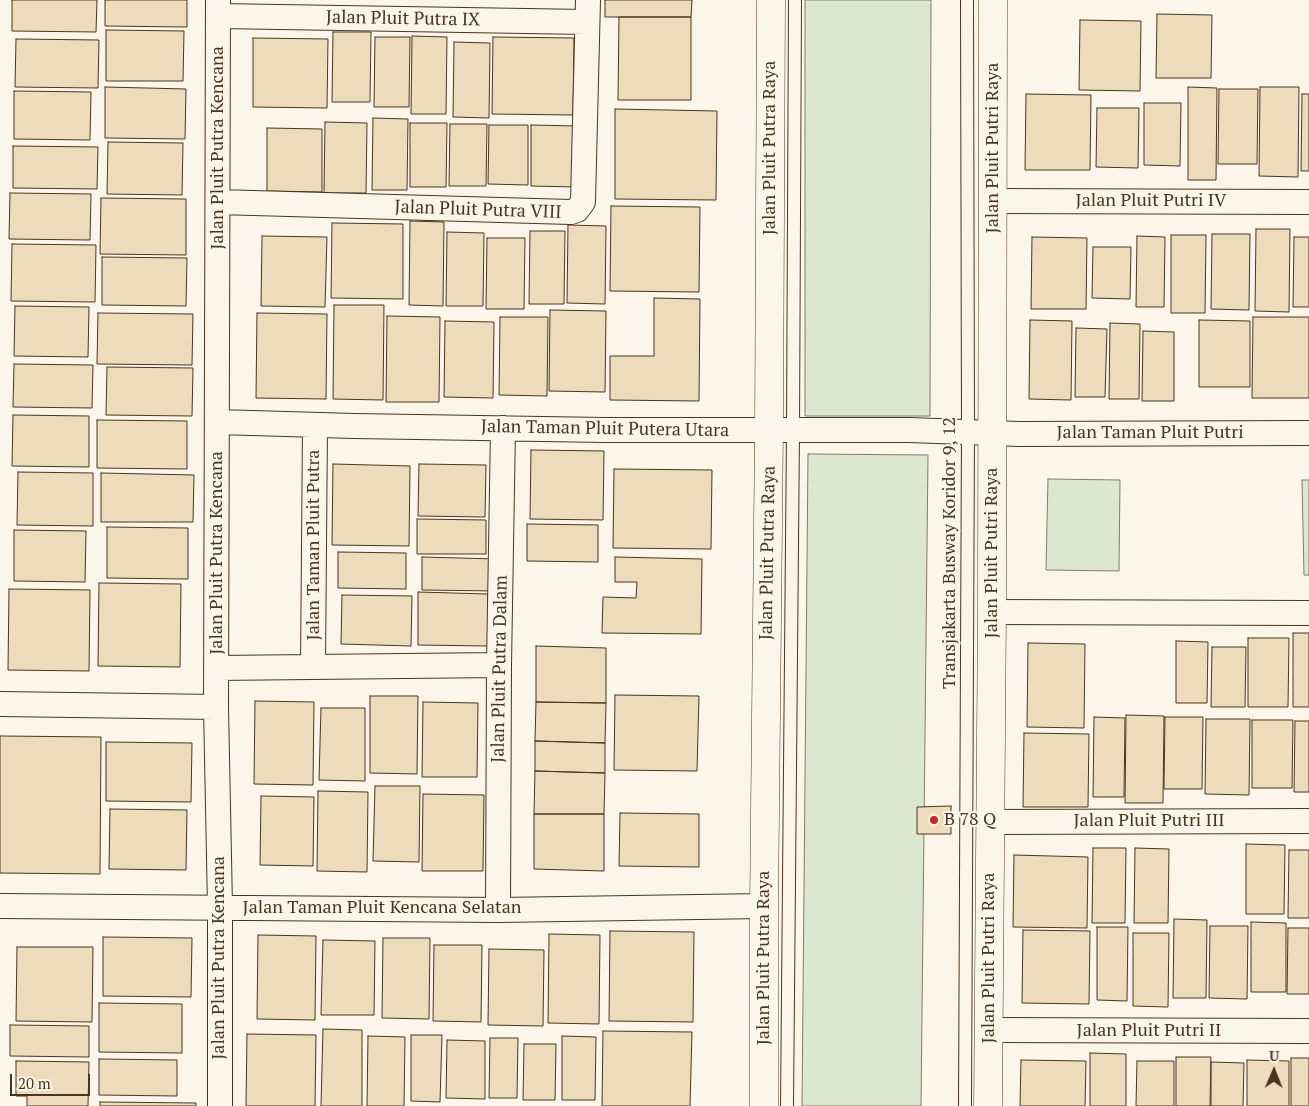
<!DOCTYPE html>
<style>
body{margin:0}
#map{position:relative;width:1309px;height:1106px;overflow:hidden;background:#fbf6e9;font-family:"PT Serif",serif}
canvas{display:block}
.north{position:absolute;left:1249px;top:1046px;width:50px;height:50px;-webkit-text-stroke:4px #fbf6e9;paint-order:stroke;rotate:1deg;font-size:14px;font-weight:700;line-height:20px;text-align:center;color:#4a3520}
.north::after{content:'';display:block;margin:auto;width:18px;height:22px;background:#4a3520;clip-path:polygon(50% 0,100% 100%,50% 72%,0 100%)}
.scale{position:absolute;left:10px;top:1074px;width:80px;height:22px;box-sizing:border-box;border:2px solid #4a3520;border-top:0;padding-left:6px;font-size:15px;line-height:18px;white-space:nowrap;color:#4a3520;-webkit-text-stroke:4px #fbf6e9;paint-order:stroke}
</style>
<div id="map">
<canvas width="1309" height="1106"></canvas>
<div class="north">U</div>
<div class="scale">20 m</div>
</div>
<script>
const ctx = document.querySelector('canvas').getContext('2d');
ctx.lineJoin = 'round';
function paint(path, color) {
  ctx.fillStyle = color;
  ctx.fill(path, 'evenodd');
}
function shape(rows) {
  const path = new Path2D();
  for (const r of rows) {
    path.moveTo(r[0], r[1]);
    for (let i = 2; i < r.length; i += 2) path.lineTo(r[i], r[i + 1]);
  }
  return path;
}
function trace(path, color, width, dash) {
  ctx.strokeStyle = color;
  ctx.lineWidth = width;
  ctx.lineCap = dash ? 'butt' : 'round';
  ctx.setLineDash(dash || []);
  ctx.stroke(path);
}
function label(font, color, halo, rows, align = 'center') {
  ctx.font = font + ' "PT Serif",serif';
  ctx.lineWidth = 4;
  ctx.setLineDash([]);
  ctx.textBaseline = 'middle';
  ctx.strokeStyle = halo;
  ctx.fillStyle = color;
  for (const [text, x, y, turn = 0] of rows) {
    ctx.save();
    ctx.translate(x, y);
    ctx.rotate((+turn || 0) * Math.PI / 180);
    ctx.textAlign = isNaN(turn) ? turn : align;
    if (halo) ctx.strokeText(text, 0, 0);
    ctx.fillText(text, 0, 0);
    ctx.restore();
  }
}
const green = shape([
 [805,0,931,0,930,416,805,416,805,0],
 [808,454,928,455,921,1106,802,1106,808,454],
 [1048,479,1120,480,1119,571,1046,570,1048,479],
 [1302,480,1309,480,1309,575,1304,575,1302,480]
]);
paint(green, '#dce7d0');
trace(green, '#887966', 1);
const building = shape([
 [12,0,97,0,96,32,12,31,12,0],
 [105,0,187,0,187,27,105,26,105,0],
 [605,0,692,0,691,17,605,17,605,0],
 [1157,14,1212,15,1211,78,1156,78,1157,14],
 [619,17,691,17,691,100,618,100,619,17],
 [1080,20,1141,21,1140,91,1079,90,1080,20],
 [106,30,184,31,183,81,106,81,106,30],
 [333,32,371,32,370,102,332,102,333,32],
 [412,36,447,37,446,114,411,114,412,36],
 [375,37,410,37,409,107,374,107,375,37],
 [493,37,574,38,573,115,492,114,493,37],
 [253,38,328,39,327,108,253,107,253,38],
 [16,39,99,40,98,88,15,87,16,39],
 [454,42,490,43,489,118,453,117,454,42],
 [105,87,186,89,185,139,105,138,105,87],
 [1188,87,1217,88,1216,180,1188,180,1188,87],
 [1260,87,1299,87,1298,177,1259,176,1260,87],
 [1219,89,1258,89,1257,164,1218,164,1219,89],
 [14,91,91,92,90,140,14,139,14,91],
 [1026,94,1091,95,1090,170,1025,170,1026,94],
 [1302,94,1309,94,1309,171,1301,171,1302,94],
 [1144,103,1181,103,1180,166,1144,165,1144,103],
 [1097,108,1139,108,1138,168,1096,167,1097,108],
 [615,109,717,111,716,200,615,199,615,109],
 [373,118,408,119,407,190,372,190,373,118],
 [325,122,367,123,366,193,324,193,325,122],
 [410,123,447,123,446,187,410,187,410,123],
 [450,124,487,124,486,186,449,186,450,124],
 [489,125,528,125,528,185,488,184,489,125],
 [531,125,577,126,576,187,531,186,531,125],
 [267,128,322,129,322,192,267,191,267,128],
 [108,142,183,143,182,195,107,194,108,142],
 [13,146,98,147,97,189,13,188,13,146],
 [10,193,91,194,90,240,9,239,10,193],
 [101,198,186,199,186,255,100,254,101,198],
 [611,206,700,207,699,292,610,291,611,206],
 [410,221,444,222,443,306,409,305,410,221],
 [332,223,403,224,403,299,331,298,332,223],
 [568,225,606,226,605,304,567,303,568,225],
 [1256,229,1290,229,1289,312,1255,311,1256,229],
 [530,231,565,231,564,304,529,304,530,231],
 [447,232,484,233,483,306,446,306,447,232],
 [1212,234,1250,234,1249,310,1211,309,1212,234],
 [1171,235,1206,235,1205,313,1171,313,1171,235],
 [262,236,327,237,325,307,261,306,262,236],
 [1137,236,1165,237,1164,307,1136,307,1137,236],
 [1032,237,1087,238,1086,309,1031,309,1032,237],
 [1294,237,1309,237,1309,307,1293,307,1294,237],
 [487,238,525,238,524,309,486,309,487,238],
 [12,244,96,245,95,302,11,301,12,244],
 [1093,247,1131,247,1130,299,1092,298,1093,247],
 [102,257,187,258,186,306,102,305,102,257],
 [654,298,700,299,699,401,610,400,610,356,654,356,654,298],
 [334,305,384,305,383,400,333,399,334,305],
 [15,306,89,307,88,357,14,356,15,306],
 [550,310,606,311,605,392,549,391,550,310],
 [98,313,193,314,192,365,97,364,98,313],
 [257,313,327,314,326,399,256,398,257,313],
 [387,316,440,317,439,402,386,402,387,316],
 [500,317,548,317,547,396,499,395,500,317],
 [1253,317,1309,317,1309,398,1252,398,1253,317],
 [1030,320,1072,321,1071,400,1029,399,1030,320],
 [1199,320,1250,321,1250,387,1199,387,1199,320],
 [445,321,494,322,493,398,444,397,445,321],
 [1110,323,1140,324,1139,399,1109,399,1110,323],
 [1076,328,1107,329,1105,397,1075,397,1076,328],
 [1143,331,1174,332,1174,401,1142,401,1143,331],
 [14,364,93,365,92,408,13,407,14,364],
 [107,367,193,368,192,416,106,415,107,367],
 [13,415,89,416,89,467,12,466,13,415],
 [97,420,187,421,187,469,97,468,97,420],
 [531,450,604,451,603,520,530,519,531,450],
 [333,464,410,466,409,546,332,545,333,464],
 [419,464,486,465,485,517,418,516,419,464],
 [614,469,712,470,711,549,613,548,614,469],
 [18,472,93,473,93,526,17,525,18,472],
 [101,473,194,475,193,522,101,522,101,473],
 [417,519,486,520,486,554,417,554,417,519],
 [527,524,598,525,598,562,527,561,527,524],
 [107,527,188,528,188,579,107,578,107,527],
 [14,530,86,531,85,582,14,581,14,530],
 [338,552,406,553,406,589,338,588,338,552],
 [422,557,497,559,496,591,422,590,422,557],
 [615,557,702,559,701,634,602,633,603,597,636,598,637,582,615,582,615,557],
 [99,583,181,584,180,667,98,666,99,583],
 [9,589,90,590,89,671,8,670,9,589],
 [418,592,488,594,488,646,418,645,418,592],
 [342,595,412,596,411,646,341,644,342,595],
 [1293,633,1309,633,1309,707,1293,707,1293,633],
 [1248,638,1289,638,1288,707,1248,707,1248,638],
 [1176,641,1208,642,1207,703,1176,703,1176,641],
 [1028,643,1085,644,1084,728,1027,727,1028,643],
 [536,646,606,648,606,703,536,702,536,646],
 [1212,647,1246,647,1245,707,1211,707,1212,647],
 [615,695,699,696,697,771,614,770,615,695],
 [370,696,418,696,417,774,370,773,370,696],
 [255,701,314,702,313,785,254,784,255,701],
 [423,702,478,703,477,777,422,777,423,702],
 [536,702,606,703,605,743,535,741,536,702],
 [321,708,365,708,365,781,319,780,321,708],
 [1126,715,1164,716,1163,803,1125,803,1126,715],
 [1094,717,1125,718,1124,797,1093,797,1094,717],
 [1165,717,1203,717,1202,789,1164,789,1165,717],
 [1206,719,1250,719,1249,795,1205,794,1206,719],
 [1252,720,1293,720,1292,788,1252,788,1252,720],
 [1295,721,1309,721,1309,792,1294,792,1295,721],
 [1024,733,1089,734,1088,807,1023,807,1024,733],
 [0,736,101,737,100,874,0,873,0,736],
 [535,741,605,743,605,773,535,771,535,741],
 [106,742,192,743,191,802,106,801,106,742],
 [535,771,605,773,604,814,534,814,535,771],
 [375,786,420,786,419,862,373,861,375,786],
 [318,791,368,792,367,872,317,871,318,791],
 [423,794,484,795,483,871,422,871,423,794],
 [261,796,314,797,313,866,260,865,261,796],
 [951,806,951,834,917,834,917,807,951,806],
 [110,809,187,810,186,870,109,869,110,809],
 [620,813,699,814,699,867,619,866,620,813],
 [534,814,604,814,604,871,534,869,534,814],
 [1246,844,1285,845,1284,914,1246,914,1246,844],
 [1093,848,1126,848,1125,923,1092,923,1093,848],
 [1135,848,1169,849,1168,923,1134,923,1135,848],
 [1289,850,1309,850,1309,918,1288,918,1289,850],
 [1014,855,1088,857,1087,928,1013,927,1014,855],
 [1174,919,1207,920,1206,998,1173,998,1174,919],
 [1251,922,1286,923,1286,992,1251,992,1251,922],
 [1210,926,1248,926,1247,999,1209,998,1210,926],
 [1097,927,1128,927,1127,1001,1097,1000,1097,927],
 [1288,928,1309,928,1309,994,1287,994,1288,928],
 [1023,930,1090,931,1089,1004,1022,1003,1023,930],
 [610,931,694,932,693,1022,609,1021,610,931],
 [1133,933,1169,933,1168,1007,1133,1006,1133,933],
 [549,934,600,935,599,1024,548,1023,549,934],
 [258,935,316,936,315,1020,257,1019,258,935],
 [103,937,192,938,191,997,103,996,103,937],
 [383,938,430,938,429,1019,382,1018,383,938],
 [323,940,375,941,374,1015,321,1015,323,940],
 [434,945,482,945,481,1022,433,1021,434,945],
 [17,947,93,947,92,1022,16,1021,17,947],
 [489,949,544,950,543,1026,488,1025,489,949],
 [99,1003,182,1004,182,1053,99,1052,99,1003],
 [10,1025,89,1026,89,1057,10,1056,10,1025],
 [323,1029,362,1030,362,1106,321,1106,323,1029],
 [603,1031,692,1032,690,1106,602,1106,603,1031],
 [247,1034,316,1035,315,1106,246,1106,247,1034],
 [411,1035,442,1035,440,1102,411,1101,411,1035],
 [368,1036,405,1037,404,1106,367,1106,368,1036],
 [562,1036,596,1037,595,1100,562,1100,562,1036],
 [490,1038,518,1038,517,1098,489,1098,490,1038],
 [447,1040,485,1041,485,1099,446,1098,447,1040],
 [524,1044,556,1044,555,1100,523,1100,524,1044],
 [1090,1053,1126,1054,1126,1106,1090,1106,1090,1053],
 [1176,1057,1211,1057,1210,1106,1176,1106,1176,1057],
 [1291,1058,1309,1058,1309,1106,1291,1106,1291,1058],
 [99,1059,177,1060,177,1096,99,1095,99,1059],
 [1021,1060,1086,1061,1085,1106,1020,1106,1021,1060],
 [1247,1060,1289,1061,1289,1106,1247,1106,1247,1060],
 [16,1061,89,1062,88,1106,27,1106,27,1096,16,1096,16,1061],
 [1137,1061,1174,1061,1174,1106,1136,1106,1137,1061],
 [1211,1062,1244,1063,1243,1106,1211,1106,1211,1062],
 [100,1102,196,1103,196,1106,100,1106,100,1102]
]);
paint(building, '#ecdcbc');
trace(building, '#4a3520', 1);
const service = shape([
 [787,1106,793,430,795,0],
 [965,1106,968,431,967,0]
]);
const minor = shape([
 [218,0,216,707,220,907,220,1106],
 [218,16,587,22],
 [993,201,1309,202],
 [218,202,571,212,577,210,583,202,588,0],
 [218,422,354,426,605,430,909,430,1019,434,1309,433],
 [992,612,1309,613],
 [313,666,315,425],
 [217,668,499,665],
 [0,704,216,707],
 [989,822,1309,821],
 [0,906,498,910,764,906],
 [498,910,499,665,503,428],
 [989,1030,1309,1031]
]);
const tertiary = shape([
 [764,1106,764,906,769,430,771,0],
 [988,1106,992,612,993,0]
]);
trace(service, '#4a3520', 14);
trace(minor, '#4a3520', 26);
trace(tertiary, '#4a3520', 29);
trace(service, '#fbf6e9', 12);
trace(minor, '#fbf6e9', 24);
trace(tertiary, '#fbf6e9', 28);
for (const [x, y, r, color] of [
 [934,820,5,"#c62828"]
]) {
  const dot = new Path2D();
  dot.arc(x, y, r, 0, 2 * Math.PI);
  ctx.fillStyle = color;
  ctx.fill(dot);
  trace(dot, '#fbf6e9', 2);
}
label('18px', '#4a3520', '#fbf6e9', [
 ["Jalan Pluit Putra IX",403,19,1],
 ["Jalan Pluit Putra Kencana",218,148,-90],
 ["Jalan Pluit Putra Raya",770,148,-90],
 ["Jalan Pluit Putri Raya",993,148,-90],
 ["Jalan Pluit Putri IV",1151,201],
 ["Jalan Pluit Putra VIII",478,210,2],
 ["Jalan Taman Pluit Putera Utara",605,429,1],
 ["Jalan Taman Pluit Putri",1150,433],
 ["Jalan Taman Pluit Putra",314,545,-90],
 ["Jalan Pluit Putra Kencana",217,553,-90],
 ["Jalan Pluit Putra Raya",768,553,-89],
 ["Transjakarta Busway Koridor 9, 12",950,553,-90],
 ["Jalan Pluit Putri Raya",992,553,-90],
 ["Jalan Pluit Putra Dalam",500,669,-89],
 ["Jalan Pluit Putri III",1149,821],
 ["Jalan Taman Pluit Kencana Selatan",382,908],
 ["Jalan Pluit Putra Kencana",219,958,-90],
 ["Jalan Pluit Putra Raya",764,958,-90],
 ["Jalan Pluit Putri Raya",989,958,-90],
 ["Jalan Pluit Putri II",1149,1031]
]);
label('18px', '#4a3520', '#fbf6e9', [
 ["B 78 Q",944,820]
], 'left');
</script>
